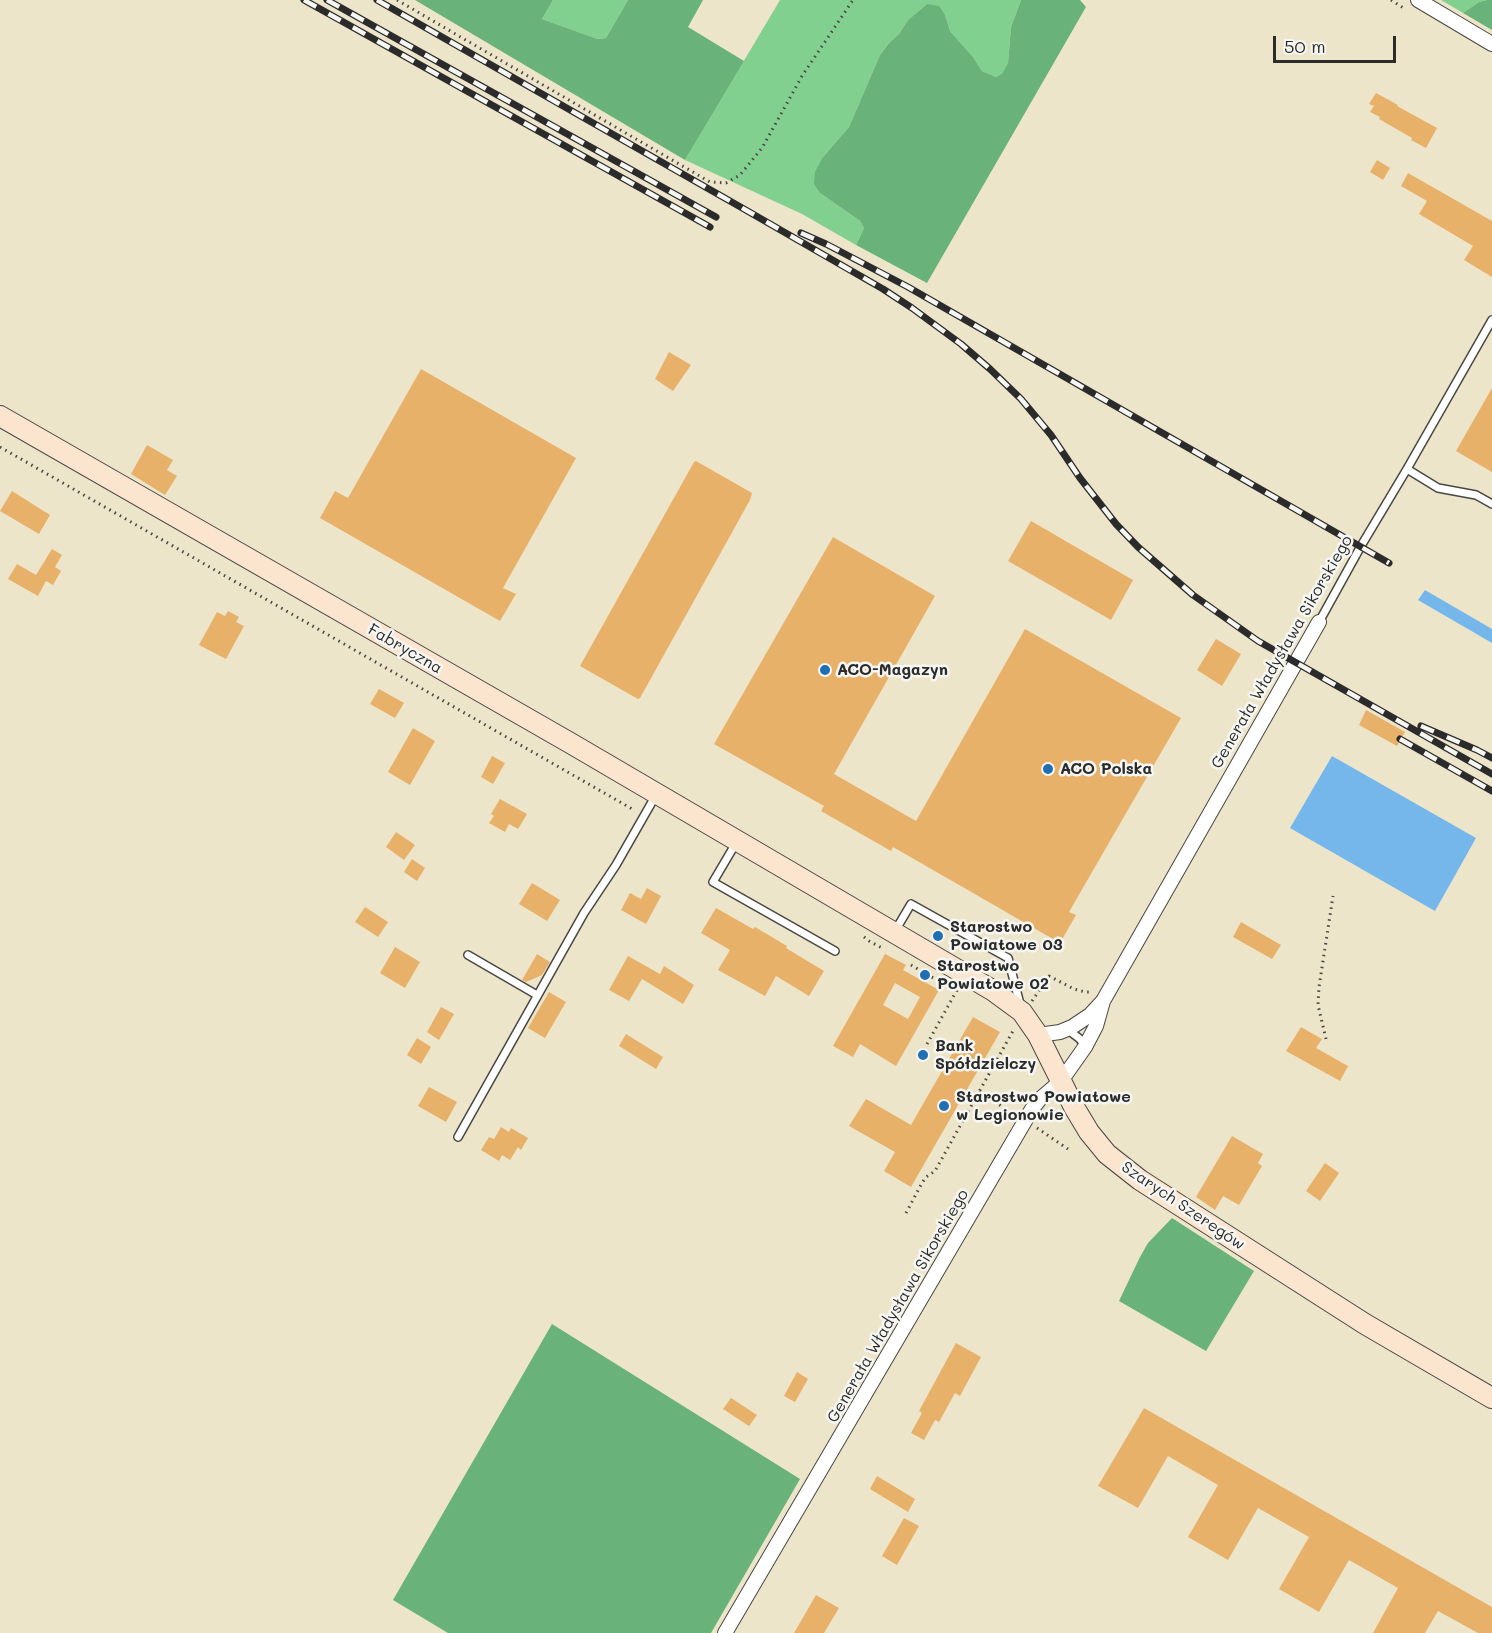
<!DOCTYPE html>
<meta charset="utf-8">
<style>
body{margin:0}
#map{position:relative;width:1492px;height:1633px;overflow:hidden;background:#ece5c9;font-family:Mali,sans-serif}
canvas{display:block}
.scale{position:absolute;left:1273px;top:36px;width:123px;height:27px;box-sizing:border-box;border:3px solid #2b2b2b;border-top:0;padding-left:8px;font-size:18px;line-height:21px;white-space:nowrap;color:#2b2b2b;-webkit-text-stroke:4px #f6f6f2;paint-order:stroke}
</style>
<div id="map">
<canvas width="1492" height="1633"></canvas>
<div class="scale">50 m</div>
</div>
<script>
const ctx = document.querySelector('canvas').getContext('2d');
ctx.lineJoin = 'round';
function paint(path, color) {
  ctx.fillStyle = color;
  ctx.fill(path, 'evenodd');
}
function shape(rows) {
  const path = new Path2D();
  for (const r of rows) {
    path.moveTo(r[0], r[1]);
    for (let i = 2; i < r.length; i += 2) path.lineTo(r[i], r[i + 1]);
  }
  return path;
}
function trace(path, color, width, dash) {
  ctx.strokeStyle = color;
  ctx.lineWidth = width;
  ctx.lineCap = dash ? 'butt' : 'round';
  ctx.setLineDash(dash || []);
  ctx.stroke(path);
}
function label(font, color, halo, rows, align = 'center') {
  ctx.font = font + ' Mali,sans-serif';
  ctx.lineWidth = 5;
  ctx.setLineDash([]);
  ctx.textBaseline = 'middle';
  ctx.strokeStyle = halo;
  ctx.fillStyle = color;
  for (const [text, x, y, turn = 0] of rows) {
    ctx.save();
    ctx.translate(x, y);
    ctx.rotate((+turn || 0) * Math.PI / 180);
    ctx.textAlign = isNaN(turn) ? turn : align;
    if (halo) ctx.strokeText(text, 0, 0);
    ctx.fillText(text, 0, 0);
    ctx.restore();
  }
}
paint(shape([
 [553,0,628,0,606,38,596,39,542,19],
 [780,0,1021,0,1011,27,1008,63,1002,75,996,77,982,71,973,57,950,31,945,15,927,4,908,20,899,34,889,43,880,55,849,127,823,157,820,193,860,221,864,228,856,245,802,214,685,160],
 [1441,0,1487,0,1479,2,1463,13]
]), '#82d090');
paint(shape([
 [415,0,553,0,542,19,597,39,606,38,628,0,703,0,688,27,744,61,685,160],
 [1021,0,1080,0,1086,7,927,283,856,245,864,228,860,221,820,193,814,184,815,172,823,157,849,127,880,55,889,43,899,34,908,20,927,4,939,6,945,15,950,31,973,57,982,71,996,77,1002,74,1008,63,1011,27],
 [1487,0,1492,0,1492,30,1463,13,1479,2],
 [1172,1218,1254,1271,1206,1351,1119,1301,1140,1257,1148,1243],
 [552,1324,800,1479,711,1633,448,1633,393,1600]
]), '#69b27a');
paint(shape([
 [1425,590,1492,629,1492,643,1418,600],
 [1332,756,1476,838,1435,911,1290,828]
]), '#75b7ea');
paint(shape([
 [1376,93,1398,105,1397,106,1437,128,1426,148,1411,140,1412,138,1379,119,1380,117,1370,112,1374,106,1369,104],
 [1377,160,1390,168,1383,180,1370,172],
 [1408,173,1492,221,1492,277,1464,260,1473,246,1419,214,1427,201,1401,186],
 [669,352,691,365,673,391,655,379],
 [421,369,576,458,503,588,516,594,500,621,320,518,335,491,348,498],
 [1492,388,1492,472,1456,451],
 [147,445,173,460,167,470,177,476,165,495,131,474],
 [696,461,752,493,750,500,640,698,638,699,580,666,694,462],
 [12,491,50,515,39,534,0,511],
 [1031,521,1133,580,1111,620,1008,561],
 [833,537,935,596,834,774,916,821,1025,629,1181,718,1069,912,1076,915,1060,943,893,847,891,851,821,811,824,806,714,744],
 [52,549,62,555,55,567,61,571,53,585,46,581,38,596,8,579,17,564,36,575],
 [228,611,239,617,236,622,244,626,226,659,199,645,217,612,225,616],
 [1216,639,1241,654,1222,686,1197,670],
 [379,689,404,703,395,718,370,704],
 [1366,710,1405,732,1397,746,1359,725],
 [413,728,435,741,410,785,388,772],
 [492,756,505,763,493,784,481,777],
 [500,799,527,814,518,829,509,824,505,832,489,823,494,816,491,814],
 [396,832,415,845,404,860,386,847],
 [412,859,425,868,417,881,404,872],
 [532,883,560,900,547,921,519,904],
 [647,888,661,896,646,924,621,910,630,893,641,899],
 [365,907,388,922,378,937,355,922],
 [716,908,753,929,755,927,787,946,786,948,824,971,809,996,776,976,765,996,718,970,730,950,701,933],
 [1241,922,1281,945,1272,959,1233,937],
 [395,947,420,962,405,988,380,973],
 [537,954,550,962,542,975,526,982,522,980],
 [885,954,906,965,903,970,939,990,896,1066,860,1044,853,1057,833,1046],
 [895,983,920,997,908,1019,883,1005],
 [628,956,660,974,664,966,694,985,683,1004,642,979,629,1001,609,990],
 [549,992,566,1002,545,1038,528,1028],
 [441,1007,454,1014,439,1040,427,1032],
 [973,1017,1000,1032,911,1187,884,1171,895,1152,849,1126,866,1099,911,1125],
 [1301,1027,1322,1039,1316,1048,1348,1066,1340,1081,1286,1051],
 [626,1034,663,1057,656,1069,619,1046],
 [417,1038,431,1047,421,1064,407,1055],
 [429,1087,457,1102,446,1122,418,1106],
 [501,1127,509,1132,511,1128,528,1138,521,1150,518,1147,510,1160,502,1155,499,1161,481,1150,489,1137,494,1139],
 [1232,1136,1263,1154,1258,1163,1262,1166,1239,1205,1223,1196,1215,1210,1196,1197],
 [1325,1163,1339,1173,1320,1201,1306,1191],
 [956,1343,981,1357,960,1396,955,1393,939,1422,935,1420,924,1440,911,1433,922,1413,919,1411],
 [797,1372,808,1379,795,1402,784,1396],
 [731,1398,757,1415,749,1426,723,1409],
 [1144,1408,1492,1607,1492,1633,1478,1633,1438,1611,1425,1633,1373,1633,1398,1588,1349,1560,1319,1612,1279,1589,1309,1537,1258,1508,1228,1560,1188,1537,1218,1485,1168,1456,1138,1508,1098,1486],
 [877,1476,915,1499,908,1512,870,1489],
 [904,1518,919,1526,897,1565,882,1556],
 [816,1595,839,1608,824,1633,794,1633]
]), '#e8b16a');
const lane = shape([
 [1407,469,1438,488,1476,495,1492,504],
 [1319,622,1361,546,1407,469,1492,320],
 [736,843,713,882,835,951],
 [895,931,911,904,1008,958,1020,1004],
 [468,955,537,995],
 [1067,1029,1080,1039,1085,1047],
 [458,1137,584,913,616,865,656,795]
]);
const street = shape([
 [1418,0,1492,44],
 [1038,1035,1060,1032,1072,1027,1090,1015,1103,1001,1319,622],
 [725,1633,1032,1109,1040,1099,1061,1081,1085,1047,1096,1026,1103,1001]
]);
const secondary = shape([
 [0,416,572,744,992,990,1022,1012,1038,1035,1074,1107,1089,1132,1107,1154,1140,1180,1365,1324,1492,1398]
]);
trace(lane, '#484743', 10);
trace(street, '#484743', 16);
trace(secondary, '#484743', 22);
trace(shape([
 [397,0,710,182,726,183,740,175,762,148,802,76,853,0],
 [1391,0,1405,9],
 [0,447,634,810],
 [864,937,869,941,884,949],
 [911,965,952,989],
 [1032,1001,1049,976,1074,989,1085,992,1090,992],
 [1326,1039,1318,1005,1319,987,1333,896],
 [927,1044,957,990],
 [979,1092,1014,1114],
 [1037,1128,1068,1149],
 [906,1213,922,1183,926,1177,935,1171,1014,1029]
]), '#484743', 3, [1.5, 4.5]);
trace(lane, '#fff', 7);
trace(street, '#fff', 14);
trace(secondary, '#fce5cf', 20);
const rail = shape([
 [304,0,710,227],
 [327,0,716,217],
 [377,0,744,209,883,289,912,308,961,344,990,369,1021,399,1051,435,1080,478,1116,524,1138,547,1193,595,1258,641,1492,774],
 [801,233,826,244,908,287,1389,563],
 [1421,726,1477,750,1492,758],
 [1400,739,1492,791]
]);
trace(rail, '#2b2b2b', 7);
trace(rail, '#f6f6f2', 4.5, [14]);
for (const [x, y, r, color] of [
 [825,670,6,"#1f6fb2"],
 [1048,769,6,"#1f6fb2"],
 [938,936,6,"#1f6fb2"],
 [925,975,6,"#1f6fb2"],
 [923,1055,6,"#1f6fb2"],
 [944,1106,6,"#1f6fb2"]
]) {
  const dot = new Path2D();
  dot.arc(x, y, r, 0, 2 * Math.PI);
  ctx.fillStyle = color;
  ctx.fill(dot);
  trace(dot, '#f6f6f2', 2);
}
label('16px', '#2b2b2b', '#f6f6f2', [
 ["Fabryczna",405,649,30],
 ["Generała Władysława Sikorskiego",1282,652,-60],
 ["Szarych Szeregów",1183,1206,34],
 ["Generała Władysława Sikorskiego",898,1306,-60]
]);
label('bold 16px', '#2b2b2b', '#f6f6f2', [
 ["ACO-Magazyn",837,670],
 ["ACO Polska",1060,769],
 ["Starostwo",950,927],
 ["Powiatowe 03",950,945],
 ["Starostwo",937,966],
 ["Powiatowe 02",937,984],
 ["Bank",935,1046],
 ["Spółdzielczy",935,1064],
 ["Starostwo Powiatowe",956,1097],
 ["w Legionowie",956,1115]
], 'left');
</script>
